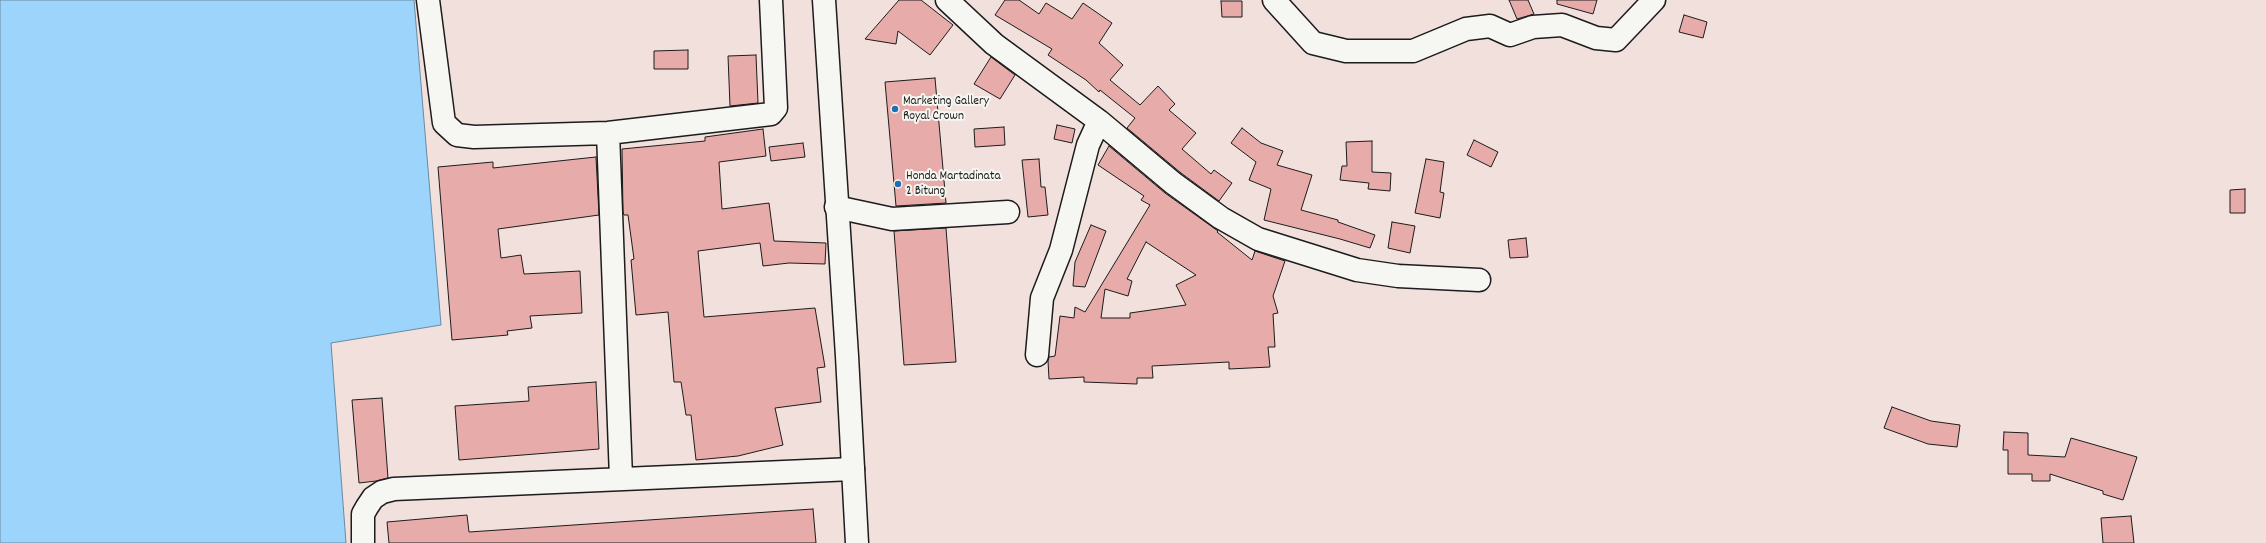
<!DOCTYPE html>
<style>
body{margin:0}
canvas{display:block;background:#f2e0dc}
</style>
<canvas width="2266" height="543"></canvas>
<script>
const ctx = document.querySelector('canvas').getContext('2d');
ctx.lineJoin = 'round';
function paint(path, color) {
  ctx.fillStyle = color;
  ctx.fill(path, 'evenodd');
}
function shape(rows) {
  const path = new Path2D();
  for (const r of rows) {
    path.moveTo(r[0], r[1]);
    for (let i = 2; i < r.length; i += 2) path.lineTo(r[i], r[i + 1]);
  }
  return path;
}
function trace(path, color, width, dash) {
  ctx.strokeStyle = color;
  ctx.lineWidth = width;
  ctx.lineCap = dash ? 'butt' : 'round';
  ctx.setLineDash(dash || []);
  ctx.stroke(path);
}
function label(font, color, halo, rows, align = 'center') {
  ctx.font = font + ' Dekko,sans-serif';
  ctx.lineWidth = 4;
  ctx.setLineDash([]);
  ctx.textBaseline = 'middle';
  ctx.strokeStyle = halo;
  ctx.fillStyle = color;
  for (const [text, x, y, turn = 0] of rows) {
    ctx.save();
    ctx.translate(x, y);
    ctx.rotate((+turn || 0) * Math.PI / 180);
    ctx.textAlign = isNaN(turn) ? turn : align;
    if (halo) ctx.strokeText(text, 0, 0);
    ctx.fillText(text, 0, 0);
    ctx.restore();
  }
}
const water = shape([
 [0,0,414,0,441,325,331,343,346,543,0,543,0,0]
]);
paint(water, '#9cd4fb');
trace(water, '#698aa2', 1);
const building = shape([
 [899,0,921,0,953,25,930,55,898,31,896,44,865,39,899,0],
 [1005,0,1019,0,1039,14,1046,3,1072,19,1083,3,1112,23,1099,43,1123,65,1110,80,1140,105,1158,86,1175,104,1169,110,1196,133,1182,149,1211,174,1214,170,1232,183,1219,201,1181,173,1127,128,1135,118,1100,90,1099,92,1086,80,1048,55,1052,49,995,15,1005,0],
 [1509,0,1528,0,1534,14,1517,19,1509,0],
 [1557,0,1597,0,1593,14,1557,4,1557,0],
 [1221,1,1242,1,1242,17,1222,17,1221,1],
 [1684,15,1707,22,1703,38,1679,32,1684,15],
 [688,50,688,69,654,69,654,51,688,50],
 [756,55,758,103,730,106,728,56,756,55],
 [991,57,1015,75,1000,99,974,84,991,57],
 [935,78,946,203,896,206,885,82,935,78],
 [1057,125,1075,129,1072,143,1054,139,1057,125],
 [1004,127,1005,145,975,147,974,129,1004,127],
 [1242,128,1261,143,1283,151,1277,165,1312,175,1301,210,1338,220,1338,222,1375,235,1370,248,1340,239,1264,220,1271,189,1249,180,1256,162,1231,143,1242,128],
 [763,129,766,156,719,162,722,209,769,203,774,241,826,243,825,264,789,263,763,266,760,243,698,251,704,317,815,308,825,367,817,368,821,402,775,408,783,445,738,456,696,460,691,415,686,415,681,382,674,382,668,312,636,315,631,260,634,259,628,215,624,215,623,212,622,149,705,141,705,137,763,129],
 [1474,140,1498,152,1491,167,1467,155,1474,140],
 [1372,141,1372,172,1391,173,1390,191,1368,189,1369,183,1340,180,1342,166,1347,166,1346,142,1372,141],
 [803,143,805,157,771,161,769,147,803,143],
 [1109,146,1165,193,1218,231,1217,232,1252,260,1255,251,1285,261,1273,296,1278,313,1273,314,1275,347,1268,347,1270,367,1229,369,1229,362,1152,366,1153,378,1137,378,1137,384,1084,382,1084,377,1049,379,1048,361,1049,357,1055,356,1060,316,1074,318,1075,307,1085,312,1150,205,1141,200,1144,196,1098,165,1109,146],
 [1146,242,1196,275,1176,285,1186,305,1130,313,1130,318,1101,318,1105,289,1128,296,1132,281,1127,279,1146,242],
 [596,157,599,215,498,229,501,258,521,255,524,274,580,271,582,313,530,316,532,328,507,331,508,335,452,340,438,167,493,162,493,168,596,157],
 [1039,159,1041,187,1045,187,1048,215,1028,217,1022,160,1039,159],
 [1426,159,1444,162,1440,192,1444,193,1440,218,1415,213,1426,159],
 [2245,189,2245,213,2230,213,2230,190,2245,189],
 [1392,222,1415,226,1410,253,1388,248,1392,222],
 [1091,225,1106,231,1085,287,1073,286,1075,262,1091,225],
 [946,228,956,362,904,365,894,231,946,228],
 [1526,238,1528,257,1510,258,1508,240,1526,238],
 [596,382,599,449,459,460,455,406,529,401,528,387,596,382],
 [382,398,388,478,376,481,359,483,352,400,382,398],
 [1892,407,1931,421,1960,425,1957,447,1928,444,1884,428,1892,407],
 [2004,432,2028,433,2028,455,2065,457,2071,438,2137,457,2123,500,2103,494,2103,491,2050,474,2050,481,2032,481,2032,474,2008,474,2008,450,2003,450,2004,432],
 [813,509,816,543,389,543,387,522,467,515,469,532,813,509],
 [2131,516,2134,543,2103,543,2101,518,2131,516]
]);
paint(building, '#e7abaa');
trace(building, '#1c1c1c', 1);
const minor = shape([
 [428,0,444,123,457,135,474,137,608,133,771,114,776,108,771,0],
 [947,0,994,44,1099,121,1173,183,1221,218,1258,239,1357,270,1398,276,1479,280],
 [1274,0,1313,43,1346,51,1413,51,1466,29,1490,26,1510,35,1533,27,1562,25,1596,38,1616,40,1654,0],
 [608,133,621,478],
 [836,207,892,219,1008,212],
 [1037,355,1042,298,1061,250,1088,145,1099,121],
 [363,543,363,514,367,507,373,498,382,492,394,489,853,469]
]);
const highway = shape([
 [824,0,847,356,857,543]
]);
trace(minor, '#1c1c1c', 25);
trace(highway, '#1c1c1c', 25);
trace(minor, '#f6f6f2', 22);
trace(highway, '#f6f6f2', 22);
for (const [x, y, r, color] of [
 [895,109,4,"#1f6fb2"],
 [898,184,4,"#1f6fb2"]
]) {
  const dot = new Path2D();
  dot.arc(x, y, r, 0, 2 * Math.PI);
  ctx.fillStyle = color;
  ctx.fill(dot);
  trace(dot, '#f6f6f2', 1.5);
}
label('13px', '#1c1c1c', '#f6f6f2', [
 ["Marketing Gallery",903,102],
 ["Royal Crown",903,117],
 ["Honda Martadinata",906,177],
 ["2 Bitung",906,192]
], 'left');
</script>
